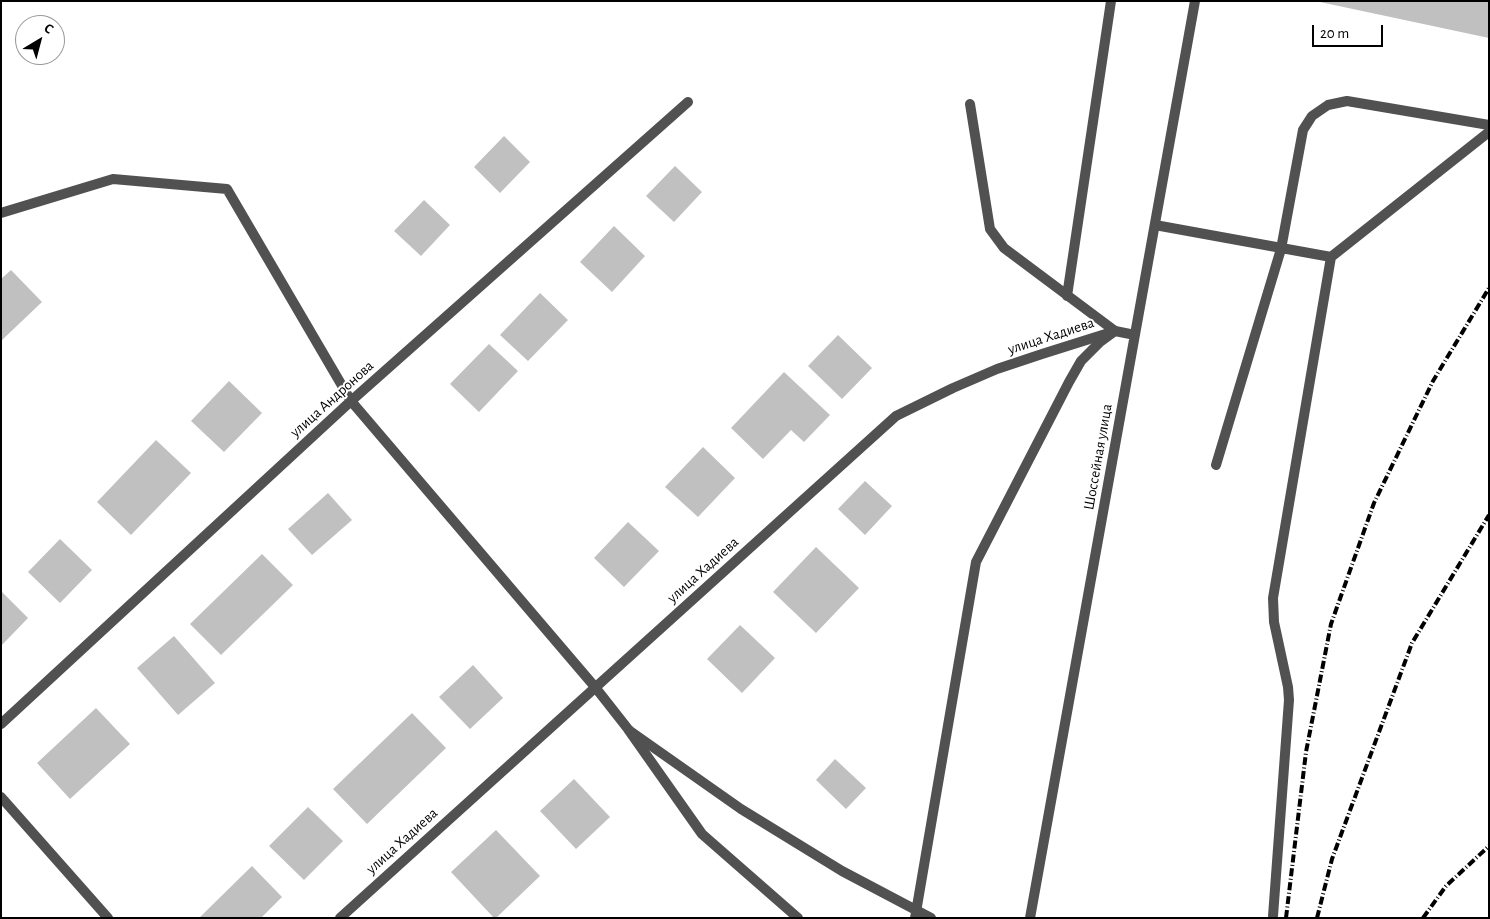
<!DOCTYPE html>
<meta charset="utf-8">
<style>
body{margin:0}
#map{position:relative;width:1490px;height:919px;overflow:hidden;background:#fff;font-family:"Alegreya Sans",sans-serif}
canvas{display:block}
.frame{position:absolute;inset:0;border:2px solid #000;pointer-events:none}
.north{position:absolute;left:15px;top:15px;width:50px;height:50px;box-sizing:border-box;background:#fff;border:1px solid #999;border-radius:50%;rotate:37deg;font-size:14px;font-weight:700;line-height:20px;text-align:center;color:#000}
.north::after{content:'';display:block;margin:auto;width:18px;height:22px;background:#000;clip-path:polygon(50% 0,100% 100%,50% 72%,0 100%)}
.scale{position:absolute;left:1312px;top:25px;width:71px;height:22px;box-sizing:border-box;border:2px solid #000;border-top:0;padding-left:6px;font-size:15px;line-height:18px;white-space:nowrap;color:#000;-webkit-text-stroke:4px #fff;paint-order:stroke}
</style>
<div id="map">
<canvas width="1490" height="919"></canvas>
<div class="frame"></div>
<div class="north">С</div>
<div class="scale">20 m</div>
</div>
<script>
const ctx = document.querySelector('canvas').getContext('2d');
ctx.lineJoin = 'round';
function paint(path, color) {
  ctx.fillStyle = color;
  ctx.fill(path, 'evenodd');
}
function shape(rows) {
  const path = new Path2D();
  for (const r of rows) {
    path.moveTo(r[0], r[1]);
    for (let i = 2; i < r.length; i += 2) path.lineTo(r[i], r[i + 1]);
  }
  return path;
}
function trace(path, color, width, dash) {
  ctx.strokeStyle = color;
  ctx.lineWidth = width;
  ctx.lineCap = dash ? 'butt' : 'round';
  ctx.setLineDash(dash || []);
  ctx.stroke(path);
}
function label(font, color, halo, rows, align = 'center') {
  ctx.font = font + ' "Alegreya Sans",sans-serif';
  ctx.lineWidth = 4;
  ctx.setLineDash([]);
  ctx.textBaseline = 'middle';
  ctx.strokeStyle = halo;
  ctx.fillStyle = color;
  for (const [text, x, y, turn = 0] of rows) {
    ctx.save();
    ctx.translate(x, y);
    ctx.rotate((+turn || 0) * Math.PI / 180);
    ctx.textAlign = isNaN(turn) ? turn : align;
    if (halo) ctx.strokeText(text, 0, 0);
    ctx.fillText(text, 0, 0);
    ctx.restore();
  }
}
paint(shape([
 [1320,1,1489,1,1489,38,1320,2],
 [504,136,530,162,500,193,474,167],
 [675,166,702,192,674,222,646,196],
 [424,200,450,225,421,256,394,231],
 [614,226,645,256,612,292,580,262],
 [11,270,42,302,1,341,1,279],
 [540,293,568,320,528,361,500,335],
 [838,335,872,368,842,399,808,366],
 [489,344,518,371,479,412,450,384],
 [784,372,830,415,804,442,791,430,763,459,731,428],
 [229,381,262,413,224,452,191,421],
 [156,440,191,473,131,535,97,502],
 [703,447,735,478,698,517,665,487],
 [865,481,892,506,865,535,838,509],
 [328,493,352,520,312,555,288,529],
 [628,522,659,551,624,587,594,558],
 [60,539,92,570,60,603,28,572],
 [816,547,859,588,816,633,773,592],
 [262,554,293,585,221,655,190,624],
 [1,591,28,618,1,646],
 [740,625,775,658,742,693,707,659],
 [174,636,215,683,178,715,137,668],
 [473,665,503,698,470,729,439,697],
 [96,708,130,744,70,799,37,763],
 [412,713,446,748,367,824,333,789],
 [835,759,866,788,846,809,816,780],
 [574,779,610,817,576,849,540,811],
 [308,807,343,841,304,880,269,846],
 [496,830,540,876,496,918,494,918,451,872],
 [252,866,282,897,261,918,199,918]
]), '#c0c0c0');
trace(shape([
 [1155,225,1331,257,1489,132],
 [1067,296,1111,1],
 [1216,465,1281,249,1303,130,1312,116,1328,105,1347,101,1489,125],
 [630,731,741,809,842,871,931,918],
 [1,797,108,918],
 [1273,916,1289,700,1288,687,1274,622,1273,598,1331,257],
 [915,918,976,562,1069,382,1081,361,1100,342,1115,331,1004,248,990,229,970,104]
]), '#515151', 10);
trace(shape([
 [1,213,113,179,227,189,351,401,595,687,628,729,702,834,798,918],
 [1,724,351,401,688,102],
 [340,918,896,416,953,388,997,369,1042,354,1115,331,1135,335],
 [1030,918,1195,1]
]), '#515151', 10);
trace(shape([
 [1286,918,1306,752,1331,624,1374,503,1433,381,1489,288],
 [1317,918,1332,859,1412,643,1489,515],
 [1423,918,1446,886,1489,846]
]), '#000', 4, [8, 2.5, 1, 2.5]);
label('15px', '#000', '#fff', [
 ["улица Хадиева",1051,336,-18],
 ["улица Андронова",332,399,-42],
 ["Шоссейная улица",1098,457,-80],
 ["улица Хадиева",703,570,-42],
 ["улица Хадиева",402,841,-42]
]);
</script>
